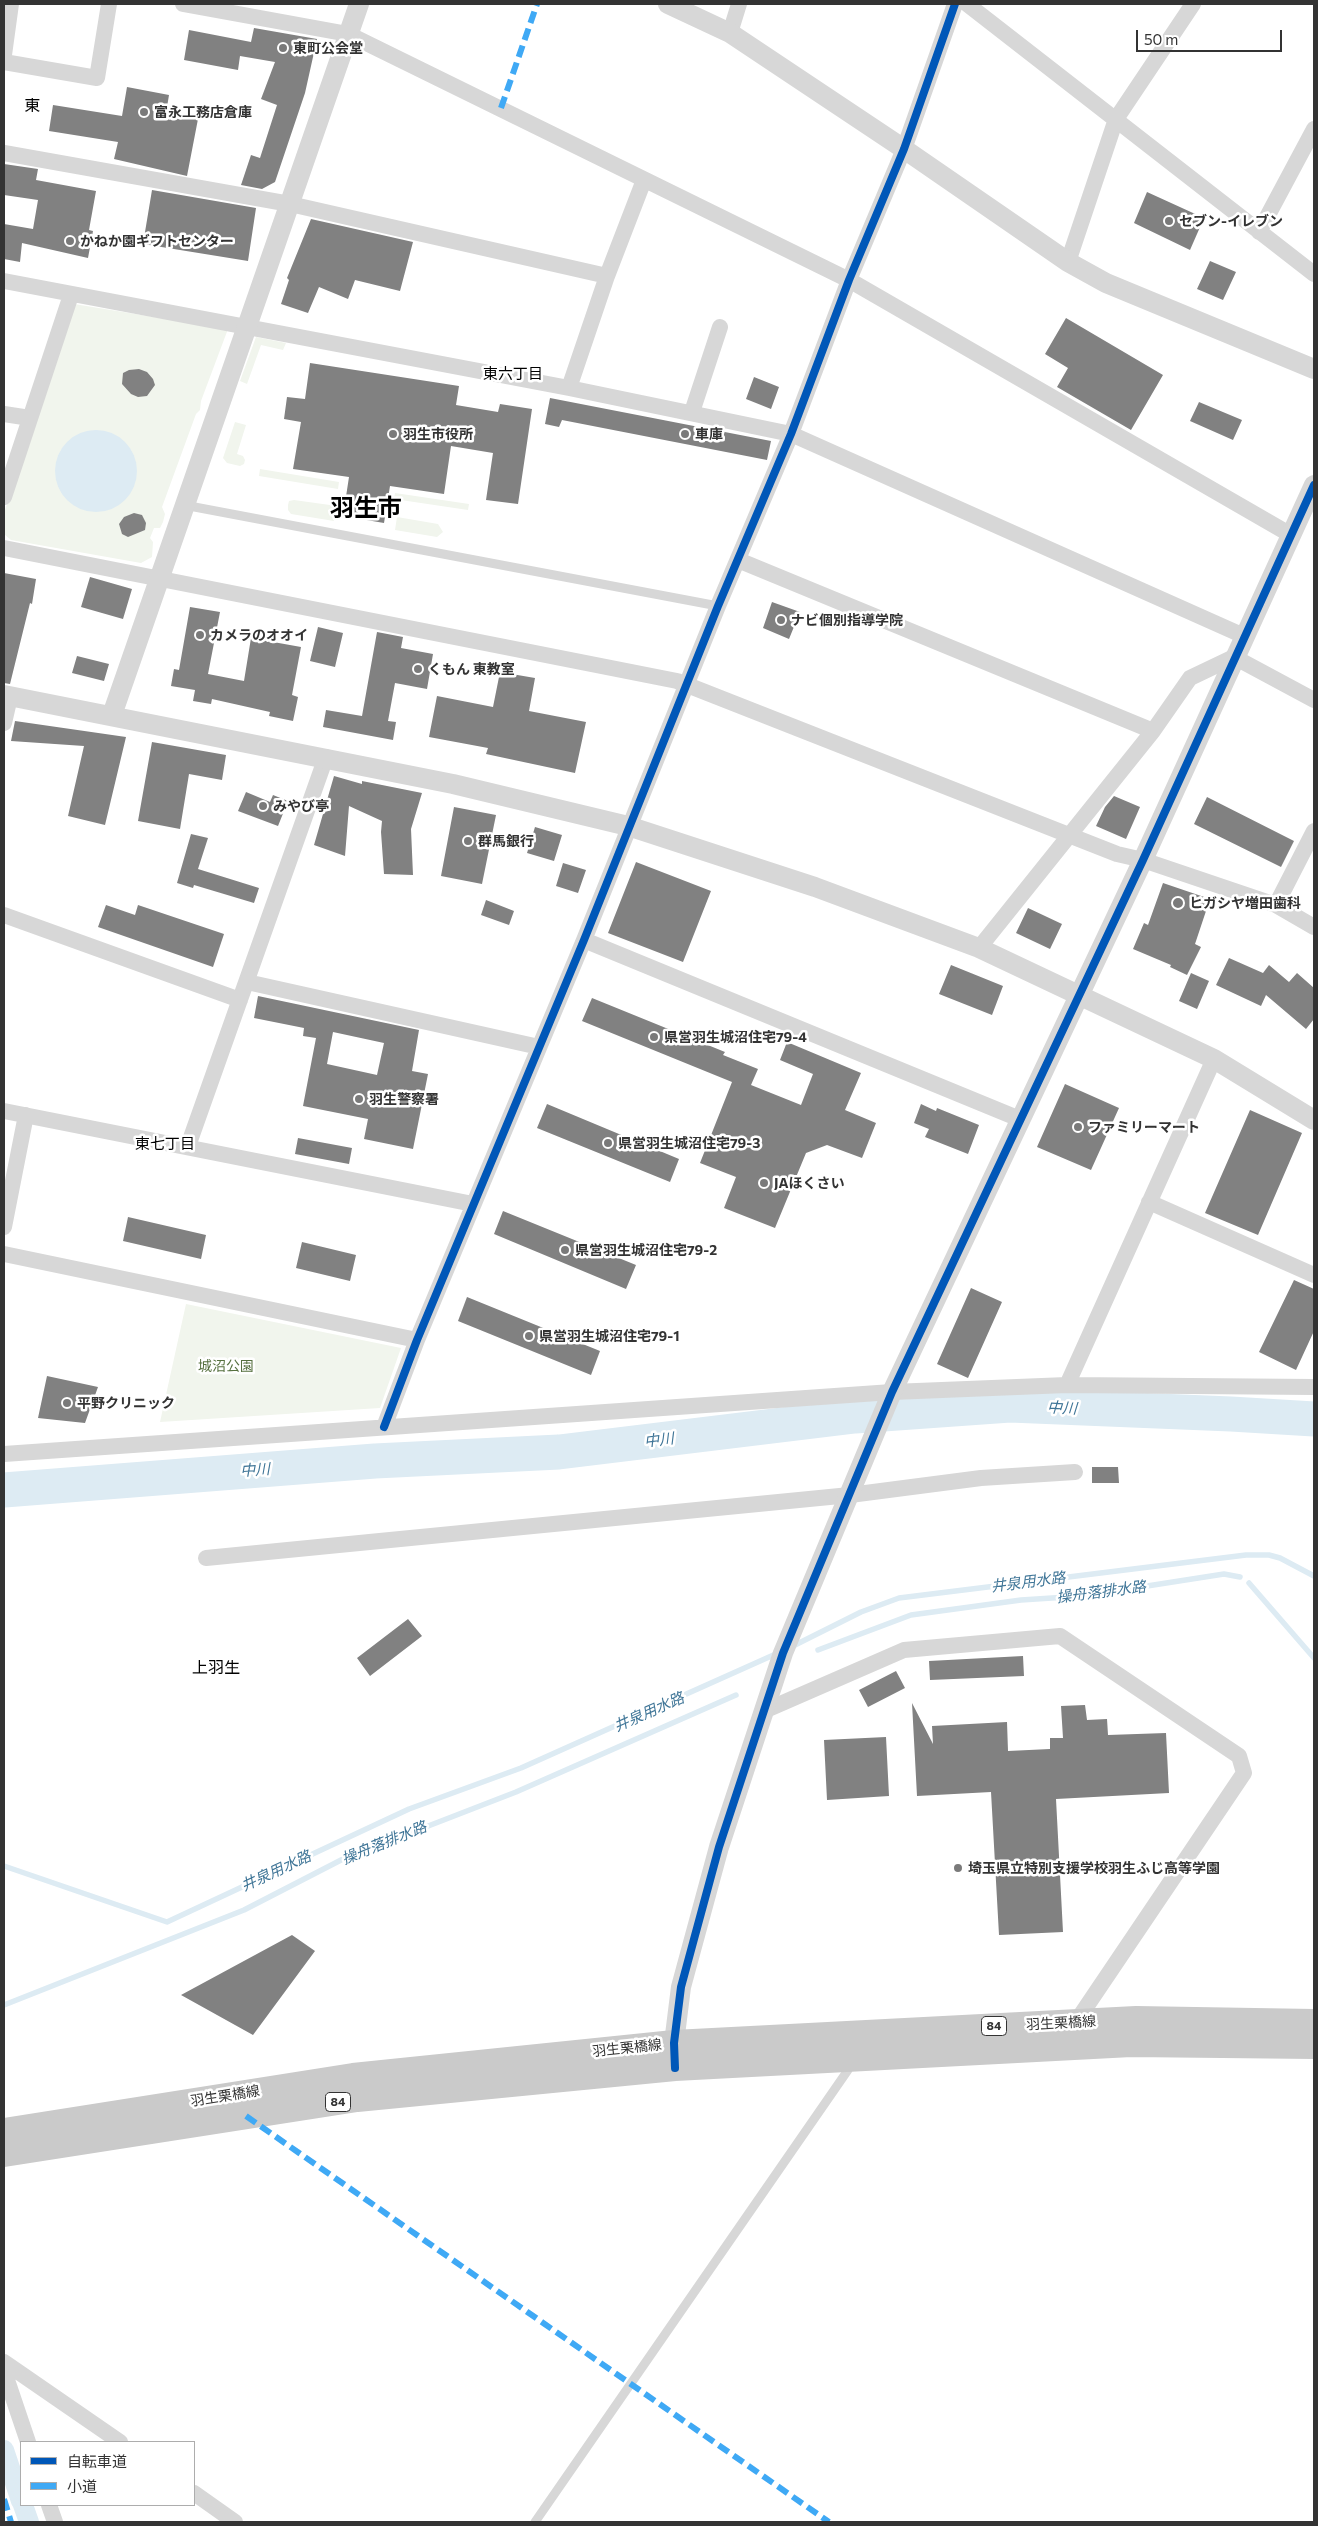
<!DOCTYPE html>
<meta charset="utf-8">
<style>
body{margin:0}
#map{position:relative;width:1318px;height:2526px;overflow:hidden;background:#fff;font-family:Commissioner,"Noto Sans JP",sans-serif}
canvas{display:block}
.frame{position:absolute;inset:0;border:5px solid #333;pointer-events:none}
.legend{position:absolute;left:20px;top:2441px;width:175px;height:65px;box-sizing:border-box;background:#fff;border:1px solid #adadad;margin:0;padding:6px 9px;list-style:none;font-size:15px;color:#333}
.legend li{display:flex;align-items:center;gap:10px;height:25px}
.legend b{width:25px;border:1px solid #adadad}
.scale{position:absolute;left:1136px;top:30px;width:146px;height:22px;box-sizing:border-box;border:2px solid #333;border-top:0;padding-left:6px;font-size:15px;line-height:18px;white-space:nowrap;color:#333;-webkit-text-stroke:4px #fff;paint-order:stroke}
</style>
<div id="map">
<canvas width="1318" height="2526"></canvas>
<div class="frame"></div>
<ul class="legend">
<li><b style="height:6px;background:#0057b8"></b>自転車道</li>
<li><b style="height:6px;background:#3fa9f5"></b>小道</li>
</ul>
<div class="scale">50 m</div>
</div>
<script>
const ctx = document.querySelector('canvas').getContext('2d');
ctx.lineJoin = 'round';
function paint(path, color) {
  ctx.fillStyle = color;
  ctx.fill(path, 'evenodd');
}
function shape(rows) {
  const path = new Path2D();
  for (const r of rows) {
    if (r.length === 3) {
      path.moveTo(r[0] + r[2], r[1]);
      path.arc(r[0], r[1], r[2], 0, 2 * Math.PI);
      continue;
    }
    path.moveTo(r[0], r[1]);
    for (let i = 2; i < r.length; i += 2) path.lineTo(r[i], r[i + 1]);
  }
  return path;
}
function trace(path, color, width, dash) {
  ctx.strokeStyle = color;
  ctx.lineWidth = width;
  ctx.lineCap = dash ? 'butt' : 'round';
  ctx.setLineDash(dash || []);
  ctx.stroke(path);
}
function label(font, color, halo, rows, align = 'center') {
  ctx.font = font + ' Commissioner,"Noto Sans JP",sans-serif';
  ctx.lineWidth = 5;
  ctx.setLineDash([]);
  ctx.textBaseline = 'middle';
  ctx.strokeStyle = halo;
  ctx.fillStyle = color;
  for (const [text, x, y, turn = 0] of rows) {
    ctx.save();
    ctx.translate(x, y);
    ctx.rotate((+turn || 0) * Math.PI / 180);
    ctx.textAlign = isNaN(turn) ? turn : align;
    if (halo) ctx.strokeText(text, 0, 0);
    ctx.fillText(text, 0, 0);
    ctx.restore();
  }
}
paint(shape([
 [74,304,228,329,201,401,200,410,196,414,162,507,165,514,163,522,160,528,154,528,150,538,153,542,152,557,141,563,11,540,4,534,4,513],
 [256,337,286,343,283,350,261,345,247,384,240,381],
 [235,422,246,425,237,454,243,456,245,460,244,464,240,466,227,463,223,458],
 [260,469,339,482,338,489,259,476],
 [395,493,469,504,468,510,394,499],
 [294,500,337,506,334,521,291,514,288,510,288,505,289,501],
 [397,517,438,524,443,532,437,537,395,530],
 [186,1304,401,1348,380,1408,160,1422]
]), '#f1f5ed');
paint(shape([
 [96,471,41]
]), '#ddebf3');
trace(shape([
 [1249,1583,1314,1658],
 [791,1647,861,1612,899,1598,1246,1555,1269,1555,1280,1558,1314,1576],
 [818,1650,911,1615,1021,1600,1083,1596,1224,1574,1240,1577],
 [4,1866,167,1922,409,1809,521,1768,778,1653],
 [4,2005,244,1910,343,1859,516,1792,736,1695]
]), '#ddebf3', 5.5);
trace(shape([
 [4,2450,21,2501],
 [23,2505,29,2522]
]), '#ddebf3', 20);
trace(shape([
 [4,1490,375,1461,559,1452,855,1416,1010,1405,1231,1414,1314,1419]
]), '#ddebf3', 35);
paint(shape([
 [254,28,317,39,305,93,275,182,262,189,241,185,251,155,260,158,277,105,261,99,275,62,240,56,238,70,184,60,189,30,251,42],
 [127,87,169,95,166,113,198,119,187,176,114,159,118,142,49,131,53,105,122,116],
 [4,164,38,169,36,180,96,191,89,230,93,231,88,258,22,243,20,262,4,259,4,224,33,229,38,200,4,195],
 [152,190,256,208,248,261,143,244],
 [1147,192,1204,218,1190,250,1134,223],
 [311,219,413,242,400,291,355,280,348,299,319,287,308,313,281,304,289,280,287,278],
 [1210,261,1236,272,1223,300,1197,289],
 [1066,318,1163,375,1131,430,1057,387,1068,368,1045,354],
 [310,363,459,386,456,405,498,412,500,404,532,409,518,504,486,500,493,453,451,446,444,494,390,486,384,523,343,516,349,477,293,469,301,422,284,419,287,397,305,399],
 [139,369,147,372,153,379,155,385,147,396,138,397,131,394,122,384,123,373,129,370],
 [754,377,779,387,771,409,746,399],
 [550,398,771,441,767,460,562,420,559,427,545,424],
 [1199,402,1242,420,1233,440,1190,421],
 [134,513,142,515,146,523,145,530,128,537,122,534,119,524,124,517],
 [4,573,36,579,32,604,30,603,10,684,4,683],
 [90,577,132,589,123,619,81,607],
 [772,602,800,612,789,639,763,628],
 [190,607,220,612,208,674,244,681,251,638,301,647,292,695,298,697,293,721,269,716,270,712,212,699,211,704,193,701,195,690,171,686,174,669,179,670],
 [318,627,343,633,335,667,310,661],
 [377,632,403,637,401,648,433,654,427,689,395,683,388,721,396,722,393,740,323,727,326,710,362,716],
 [77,656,109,664,104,681,72,673],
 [500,672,535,678,529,711,586,722,575,773,486,754,488,748,429,737,437,696,493,707],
 [15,721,126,737,105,825,68,816,84,746,11,741],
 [152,742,226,755,222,780,189,774,180,829,138,821],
 [334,776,362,784,362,781,422,793,411,829,413,875,384,874,381,832,382,821,349,806,345,856,314,845],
 [246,792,270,802,273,795,288,801,278,826,238,811],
 [1114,796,1140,807,1126,839,1096,826,1105,807],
 [1207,797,1294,841,1281,867,1194,824],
 [454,807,496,815,482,884,441,876],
 [535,827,562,835,554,861,527,853],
 [191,834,208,838,198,869,259,888,254,903,194,885,193,888,177,883],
 [636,862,711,891,683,962,608,933],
 [563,863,586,870,578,893,556,886],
 [1163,883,1210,899,1195,944,1201,947,1187,975,1170,967,1171,965,1133,949,1144,923,1148,925],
 [486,900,514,911,509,925,481,915],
 [106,905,135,915,138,905,224,934,213,967,98,927],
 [1028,908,1062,924,1050,949,1016,933],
 [1229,958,1263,973,1269,965,1289,982,1297,973,1314,988,1314,1019,1306,1029,1266,995,1261,1006,1216,985],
 [951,965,1003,986,992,1015,939,994],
 [1191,973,1209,981,1197,1009,1179,1001],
 [258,996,419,1030,412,1071,428,1074,413,1149,364,1139,368,1119,303,1106,316,1038,303,1036,304,1028,254,1018],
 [333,1032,384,1043,377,1075,327,1064],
 [592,998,725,1052,723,1055,758,1069,751,1085,801,1105,813,1074,780,1060,787,1042,861,1073,845,1110,876,1123,862,1158,827,1145,806,1153,775,1228,724,1208,736,1177,700,1163,732,1082,582,1021],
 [1065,1084,1119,1108,1091,1170,1037,1147],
 [547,1104,679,1159,670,1182,537,1128],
 [921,1104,936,1111,937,1108,979,1125,968,1154,925,1137,929,1129,914,1123],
 [1250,1110,1302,1133,1258,1235,1205,1213],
 [298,1138,352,1148,349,1164,295,1154],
 [503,1211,636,1265,626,1289,494,1234],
 [128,1217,206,1235,201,1259,123,1241],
 [302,1242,356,1255,350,1281,296,1268],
 [1294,1280,1314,1289,1314,1331,1296,1370,1259,1352],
 [971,1288,1002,1302,968,1378,937,1364],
 [467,1297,600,1351,591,1375,458,1321],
 [47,1376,98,1387,85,1423,38,1418],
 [1092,1467,1118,1467,1119,1483,1092,1483],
 [408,1619,422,1636,370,1676,357,1658],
 [1023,1656,1024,1676,930,1680,929,1661],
 [896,1671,905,1688,868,1707,859,1690],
 [912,1703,933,1744,932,1726,1007,1722,1008,1751,1050,1749,1050,1738,1063,1738,1061,1706,1085,1705,1087,1720,1107,1719,1108,1735,1166,1733,1169,1793,1056,1799,1063,1932,999,1935,991,1792,917,1796],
 [886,1737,889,1796,827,1800,824,1740],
 [292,1935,315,1951,253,2035,181,1995]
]), '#818181');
trace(shape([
 [184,505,718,606],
 [535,2522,848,2070]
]), '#d7d7d7', 9);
trace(shape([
 [183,4,348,34,849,280,1291,535],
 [967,4,1314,274],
 [730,33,739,4],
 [4,55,11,4],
 [4,62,97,78,109,4],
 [4,153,290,204,607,276],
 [1259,232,1314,129],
 [1068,262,1116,119,1193,4],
 [4,281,569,388,791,434,1244,636],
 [569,388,607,276,644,180],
 [692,412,720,327],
 [4,414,30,418],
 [4,497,71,295],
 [4,548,677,681,1117,854,1143,860,1276,905,1314,927],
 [738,560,1153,731],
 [4,723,10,697],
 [1276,905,1314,831],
 [4,915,240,1000],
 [584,940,1022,1120],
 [979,948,1153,731,1190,678,1234,657,1314,700],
 [247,982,539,1047],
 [4,1111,473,1204],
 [188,1146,326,757],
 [1149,1202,1314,1275],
 [4,1227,26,1115],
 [4,1254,417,1340],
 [1067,1385,1214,1059],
 [384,1427,417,1340,584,940,718,606,791,434,849,280,904,149,955,4],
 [4,1454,892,1392,1067,1385,1314,1387],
 [206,1558,850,1495,981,1478,1075,1472],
 [764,1711,904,1650,1060,1636,1239,1756,1244,1773,1076,2022],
 [4,2362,120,2442],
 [4,2371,28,2442],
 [194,2493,235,2522],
 [49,2505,55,2522]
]), '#d7d7d7', 16);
trace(shape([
 [668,4,730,33,904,149,1068,262,1106,283,1314,369],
 [4,695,453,784,628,826,815,887,979,948,1214,1059,1314,1120],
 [112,715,359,4],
 [675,2057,674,2043,681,1987,719,1847,783,1653,892,1392,1143,860,1314,485]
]), '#d7d7d7', 20);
trace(shape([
 [4,2131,353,2076,674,2043,1136,2019,1314,2022],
 [4,2154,357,2099,675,2068,1131,2044,1314,2046]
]), '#cacaca', 26);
trace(shape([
 [501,108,537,4],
 [246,2116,829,2522],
 [4,2499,11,2522]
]), '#3fa9f5', 6, [12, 6]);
trace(shape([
 [384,1427,417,1340,584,940,718,606,791,434,849,280,904,149,955,4],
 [675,2068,674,2043,681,1987,719,1847,783,1653,892,1392,1143,860,1314,485]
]), '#0057b8', 8);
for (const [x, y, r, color] of [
 [283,48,5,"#7a7a7a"],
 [144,112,5,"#7a7a7a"],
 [1169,221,5,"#7a7a7a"],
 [70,241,5,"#7a7a7a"],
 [393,434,5,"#7a7a7a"],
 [685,434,5,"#7a7a7a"],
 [781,620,5,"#7a7a7a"],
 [200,635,5,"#7a7a7a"],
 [418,669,5,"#7a7a7a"],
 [263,806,5,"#7a7a7a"],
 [468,841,5,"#7a7a7a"],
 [1178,903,6,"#7a7a7a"],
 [654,1037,5,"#7a7a7a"],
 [359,1099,5,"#7a7a7a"],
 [1078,1127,5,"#7a7a7a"],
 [608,1143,5,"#7a7a7a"],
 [764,1183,5,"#7a7a7a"],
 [565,1250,5,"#7a7a7a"],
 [529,1336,5,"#7a7a7a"],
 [67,1403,5,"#7a7a7a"],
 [958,1868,5,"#7a7a7a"]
]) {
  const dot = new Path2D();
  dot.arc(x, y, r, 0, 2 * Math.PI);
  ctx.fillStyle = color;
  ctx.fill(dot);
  trace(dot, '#fff', 2);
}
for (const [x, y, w] of [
 [994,2026,25],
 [338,2102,25]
]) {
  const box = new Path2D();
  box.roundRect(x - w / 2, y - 9.5, w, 19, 4);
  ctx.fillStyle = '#fff';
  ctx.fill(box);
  trace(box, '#333', 1);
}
label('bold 12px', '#333', null, [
 ["84",994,2026],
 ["84",338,2102]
]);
label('bold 14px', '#333', '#fff', [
 ["東町公会堂",293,48],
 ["富永工務店倉庫",154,112],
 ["セブン-イレブン",1179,221],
 ["かねか園ギフトセンター",80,241],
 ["羽生市役所",403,434],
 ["車庫",695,434],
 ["ナビ個別指導学院",791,620],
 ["カメラのオオイ",210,635],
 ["くもん 東教室",428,669],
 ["みやび亭",273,806],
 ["群馬銀行",478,841],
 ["ヒガシヤ増田歯科",1189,903],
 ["県営羽生城沼住宅79-4",664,1037],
 ["羽生警察署",369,1099],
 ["ファミリーマート",1088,1127],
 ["県営羽生城沼住宅79-3",618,1143],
 ["JAほくさい",774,1183],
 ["県営羽生城沼住宅79-2",575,1250],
 ["県営羽生城沼住宅79-1",539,1336],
 ["平野クリニック",77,1403],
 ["埼玉県立特別支援学校羽生ふじ高等学園",968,1868]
], 'left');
label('14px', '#56703f', '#fff', [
 ["城沼公園",226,1366]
]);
label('14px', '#333', '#fff', [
 ["羽生栗橋線",1061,2023,-3],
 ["羽生栗橋線",627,2048,-6],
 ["羽生栗橋線",225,2096,-9]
]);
label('15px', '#000', '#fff', [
 ["東六丁目",513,374],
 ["東七丁目",165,1144]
]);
label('italic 15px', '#3f7597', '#fff', [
 ["中川",1062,1408,3],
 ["中川",659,1440,-7],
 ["中川",255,1470,-4],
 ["井泉用水路",1028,1582,-7],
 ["操舟落排水路",1101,1592,-7],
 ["井泉用水路",649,1712,-24],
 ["操舟落排水路",384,1843,-22],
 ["井泉用水路",276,1871,-25]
]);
label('16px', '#000', '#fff', [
 ["東",32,106],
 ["上羽生",216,1668]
]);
label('bold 24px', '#000', '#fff', [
 ["羽生市",366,508]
]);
</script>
